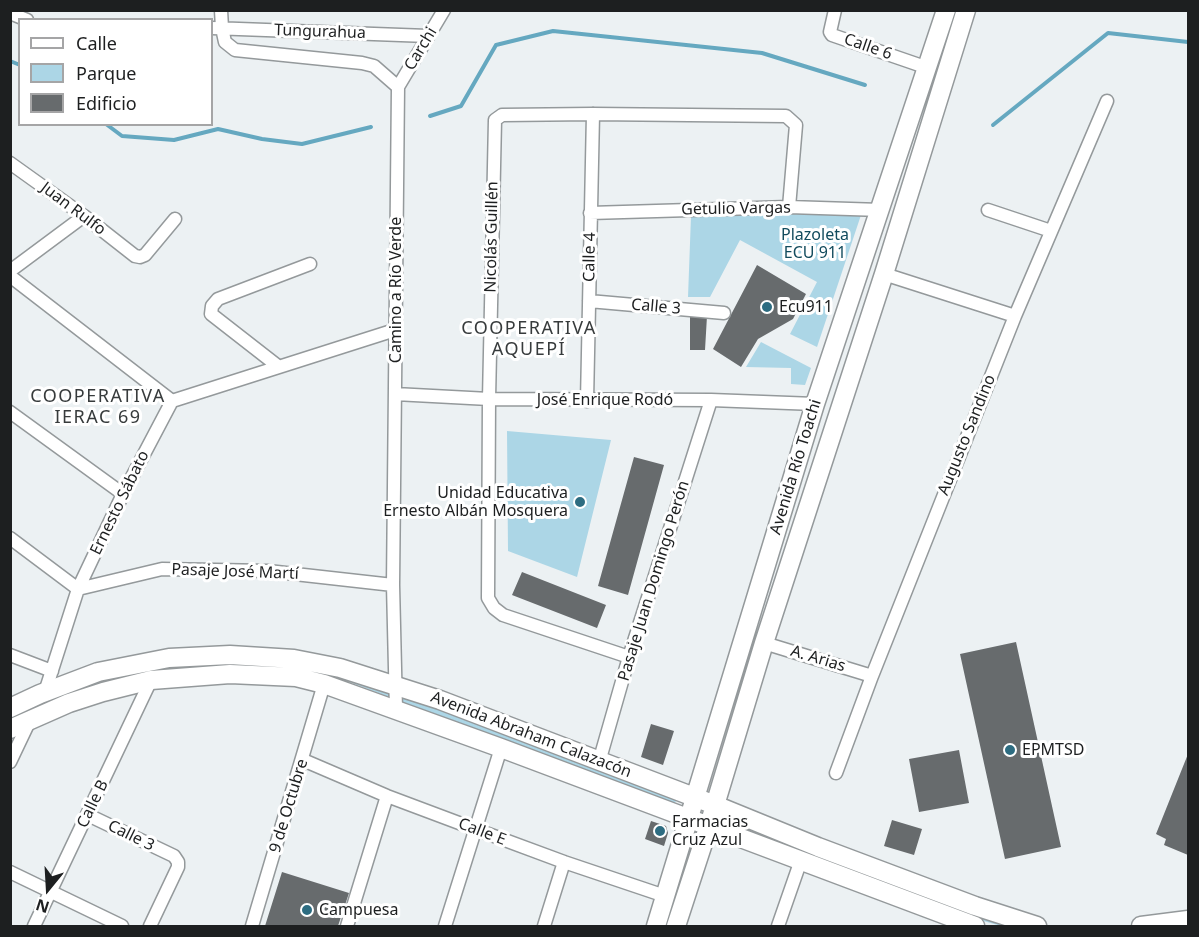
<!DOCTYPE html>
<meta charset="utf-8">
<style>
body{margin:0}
#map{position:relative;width:1199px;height:937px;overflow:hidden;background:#ecf1f3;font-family:"Noto Sans",sans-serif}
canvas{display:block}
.frame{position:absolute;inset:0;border:12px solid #1d1f20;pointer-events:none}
.legend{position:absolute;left:18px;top:18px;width:195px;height:108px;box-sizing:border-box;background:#fff;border:2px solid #a5a5a6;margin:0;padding:8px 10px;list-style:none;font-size:18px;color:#1d1f20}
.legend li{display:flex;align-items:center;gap:12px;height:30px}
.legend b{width:30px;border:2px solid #a5a5a6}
.north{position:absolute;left:18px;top:859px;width:60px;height:60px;-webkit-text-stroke:4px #fff;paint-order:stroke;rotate:198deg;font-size:16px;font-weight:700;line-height:24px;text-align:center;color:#1d1f20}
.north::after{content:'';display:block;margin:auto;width:21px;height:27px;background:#1d1f20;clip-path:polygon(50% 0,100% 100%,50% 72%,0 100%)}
</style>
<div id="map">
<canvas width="1199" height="937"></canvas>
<div class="frame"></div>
<ul class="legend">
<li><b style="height:8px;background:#fff"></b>Calle</li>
<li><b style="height:16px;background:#acd6e6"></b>Parque</li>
<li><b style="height:16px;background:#676b6d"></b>Edificio</li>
</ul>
<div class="north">N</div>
</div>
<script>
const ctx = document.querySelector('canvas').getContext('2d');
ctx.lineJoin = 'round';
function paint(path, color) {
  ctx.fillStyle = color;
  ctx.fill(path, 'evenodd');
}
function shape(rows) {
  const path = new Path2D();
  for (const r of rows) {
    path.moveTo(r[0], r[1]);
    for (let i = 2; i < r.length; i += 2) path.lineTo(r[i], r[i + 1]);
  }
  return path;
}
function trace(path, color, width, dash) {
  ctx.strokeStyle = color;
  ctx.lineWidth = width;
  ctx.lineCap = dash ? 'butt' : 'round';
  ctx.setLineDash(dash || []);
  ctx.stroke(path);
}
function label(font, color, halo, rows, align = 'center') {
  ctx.font = font + ' "Noto Sans",sans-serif';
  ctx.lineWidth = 6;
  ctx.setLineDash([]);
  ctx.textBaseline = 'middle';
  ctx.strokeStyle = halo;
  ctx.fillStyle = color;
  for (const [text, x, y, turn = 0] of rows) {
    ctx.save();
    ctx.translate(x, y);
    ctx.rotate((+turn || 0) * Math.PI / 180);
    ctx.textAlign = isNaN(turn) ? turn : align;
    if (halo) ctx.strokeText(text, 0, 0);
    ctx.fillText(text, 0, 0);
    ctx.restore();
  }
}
paint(shape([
 [863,209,817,347,790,334,817,282,740,240,710,297,688,297,691,216],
 [761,342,811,368,805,385,791,384,791,368,746,367],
 [507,431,611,440,577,577,508,551],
 [171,660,294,661,390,689,389,697,339,678,293,669,234,665,172,668,105,682,54,703,11,725,11,717,51,697,102,675],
 [404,695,677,798,675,803,402,702],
 [725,819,886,878,1020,926,1001,926,973,918,724,824]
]), '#acd6e6');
trace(shape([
 [10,61,20,65],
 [430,116,461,106,496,45,553,31,762,53,865,85],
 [106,124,122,136,174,140,218,129,262,139,302,144,371,127],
 [993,125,1108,33,1188,42]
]), '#65a8c0', 4);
paint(shape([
 [757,265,806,294,793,319,758,339,741,367,713,349],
 [690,315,707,316,705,350,690,350],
 [634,457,664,465,628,595,598,586],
 [522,572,606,605,597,628,512,595],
 [1016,642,1061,847,1005,859,960,654],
 [651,724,674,731,663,765,641,757],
 [959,750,969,803,919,812,909,759],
 [1188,754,1188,855,1164,845,1166,839,1156,834],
 [892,820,922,829,914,855,884,846],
 [651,821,666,826,668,833,664,846,645,839],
 [282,872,349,893,338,926,265,926]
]), '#676b6d');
const minor = shape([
 [221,10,222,28,225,42,235,50,362,63,374,66,398,87,393,585,396,710],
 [835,10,830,32,832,35,928,68],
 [10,13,27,20],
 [212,28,428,36],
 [398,87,444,10],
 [10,163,84,216,135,256,140,257,145,255,175,219],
 [988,210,1051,231],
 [590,213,789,207,881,210],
 [10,271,84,216],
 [884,274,1015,316],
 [10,276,172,401],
 [589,301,724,313],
 [279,367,211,314,212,306,218,299,310,264],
 [395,394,489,399,711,400,815,404],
 [587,401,593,114],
 [10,412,123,494],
 [10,538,78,589,162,569,268,571,393,585],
 [764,643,872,676],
 [10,655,52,671],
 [629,657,503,615,494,608,488,598,489,399,495,120,502,115,593,114,786,116,796,125,789,207],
 [45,692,78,589,123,494,172,401,395,330],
 [303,760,387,796,475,829,564,862,665,896],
 [10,762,30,720],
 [599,762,629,657,711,400],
 [836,773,872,676,1015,316,1107,101],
 [88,815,174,856,178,862,178,867,150,926],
 [10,872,122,926],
 [34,926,151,680],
 [252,926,324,684],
 [347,926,387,796],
 [445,926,501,748],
 [544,926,564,862],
 [778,926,801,860]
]);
const secondary = shape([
 [10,708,40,694,98,672,169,658,230,655,294,659,340,668,440,700,715,805,818,847,975,906,1037,926],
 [10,729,69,703,103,692,151,680,230,674,296,677,324,684,501,748,975,926],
 [656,926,815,404,946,10],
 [676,926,709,825,764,643,884,274,966,10],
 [1141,926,1188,920]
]);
trace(minor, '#94999b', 15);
trace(secondary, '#94999b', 21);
trace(minor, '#fff', 12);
trace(secondary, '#fff', 18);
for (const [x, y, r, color] of [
 [767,307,6,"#2d6c81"],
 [580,502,6,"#2d6c81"],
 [1010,750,6,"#2d6c81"],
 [660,831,6,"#2d6c81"],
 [307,910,6,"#2d6c81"]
]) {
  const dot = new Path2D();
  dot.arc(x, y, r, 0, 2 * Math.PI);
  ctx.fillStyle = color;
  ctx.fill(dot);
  trace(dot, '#fff', 2);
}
label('16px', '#1d1f20', '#fff', [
 ["Tungurahua",320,32,2],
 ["Calle 6",868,47,19],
 ["Carchi",421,49,-59],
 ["Juan Rulfo",73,209,37],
 ["Getulio Vargas",736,209,-1],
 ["Nicolás Guillén",492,237,-89],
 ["Calle 4",590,257,-89],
 ["Camino a Río Verde",396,290,-90],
 ["Calle 3",656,307,5],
 ["José Enrique Rodó",605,400],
 ["Augusto Sandino",967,435,-68],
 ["Avenida Río Toachi",796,467,-73],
 ["Ernesto Sábato",120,503,-64],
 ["Pasaje José Martí",235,572,2],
 ["Pasaje Juan Domingo Perón",654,581,-73],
 ["A. Arias",818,659,17],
 ["Avenida Abraham Calazacón",531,735,21],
 ["Calle B",93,804,-64],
 ["9 de Octubre",289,806,-73],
 ["Calle E",482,832,21],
 ["Calle 3",131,836,26]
]);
label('16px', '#124b5d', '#fff', [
 ["Plazoleta",815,235],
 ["ECU 911",815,253]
]);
label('16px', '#1d1f20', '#fff', [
 ["Ecu911",779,307],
 ["Unidad Educativa",568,493,"right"],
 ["Ernesto Albán Mosquera",568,511,"right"],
 ["EPMTSD",1022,750],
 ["Farmacias",672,822],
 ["Cruz Azul",672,840],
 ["Campuesa",319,910]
], 'left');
ctx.letterSpacing = '1.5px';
label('18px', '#373b3c', '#fff', [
 ["COOPERATIVA",529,329],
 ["AQUEPÍ",529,350],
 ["COOPERATIVA",98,397],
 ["IERAC 69",98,418]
]);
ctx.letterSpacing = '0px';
</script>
